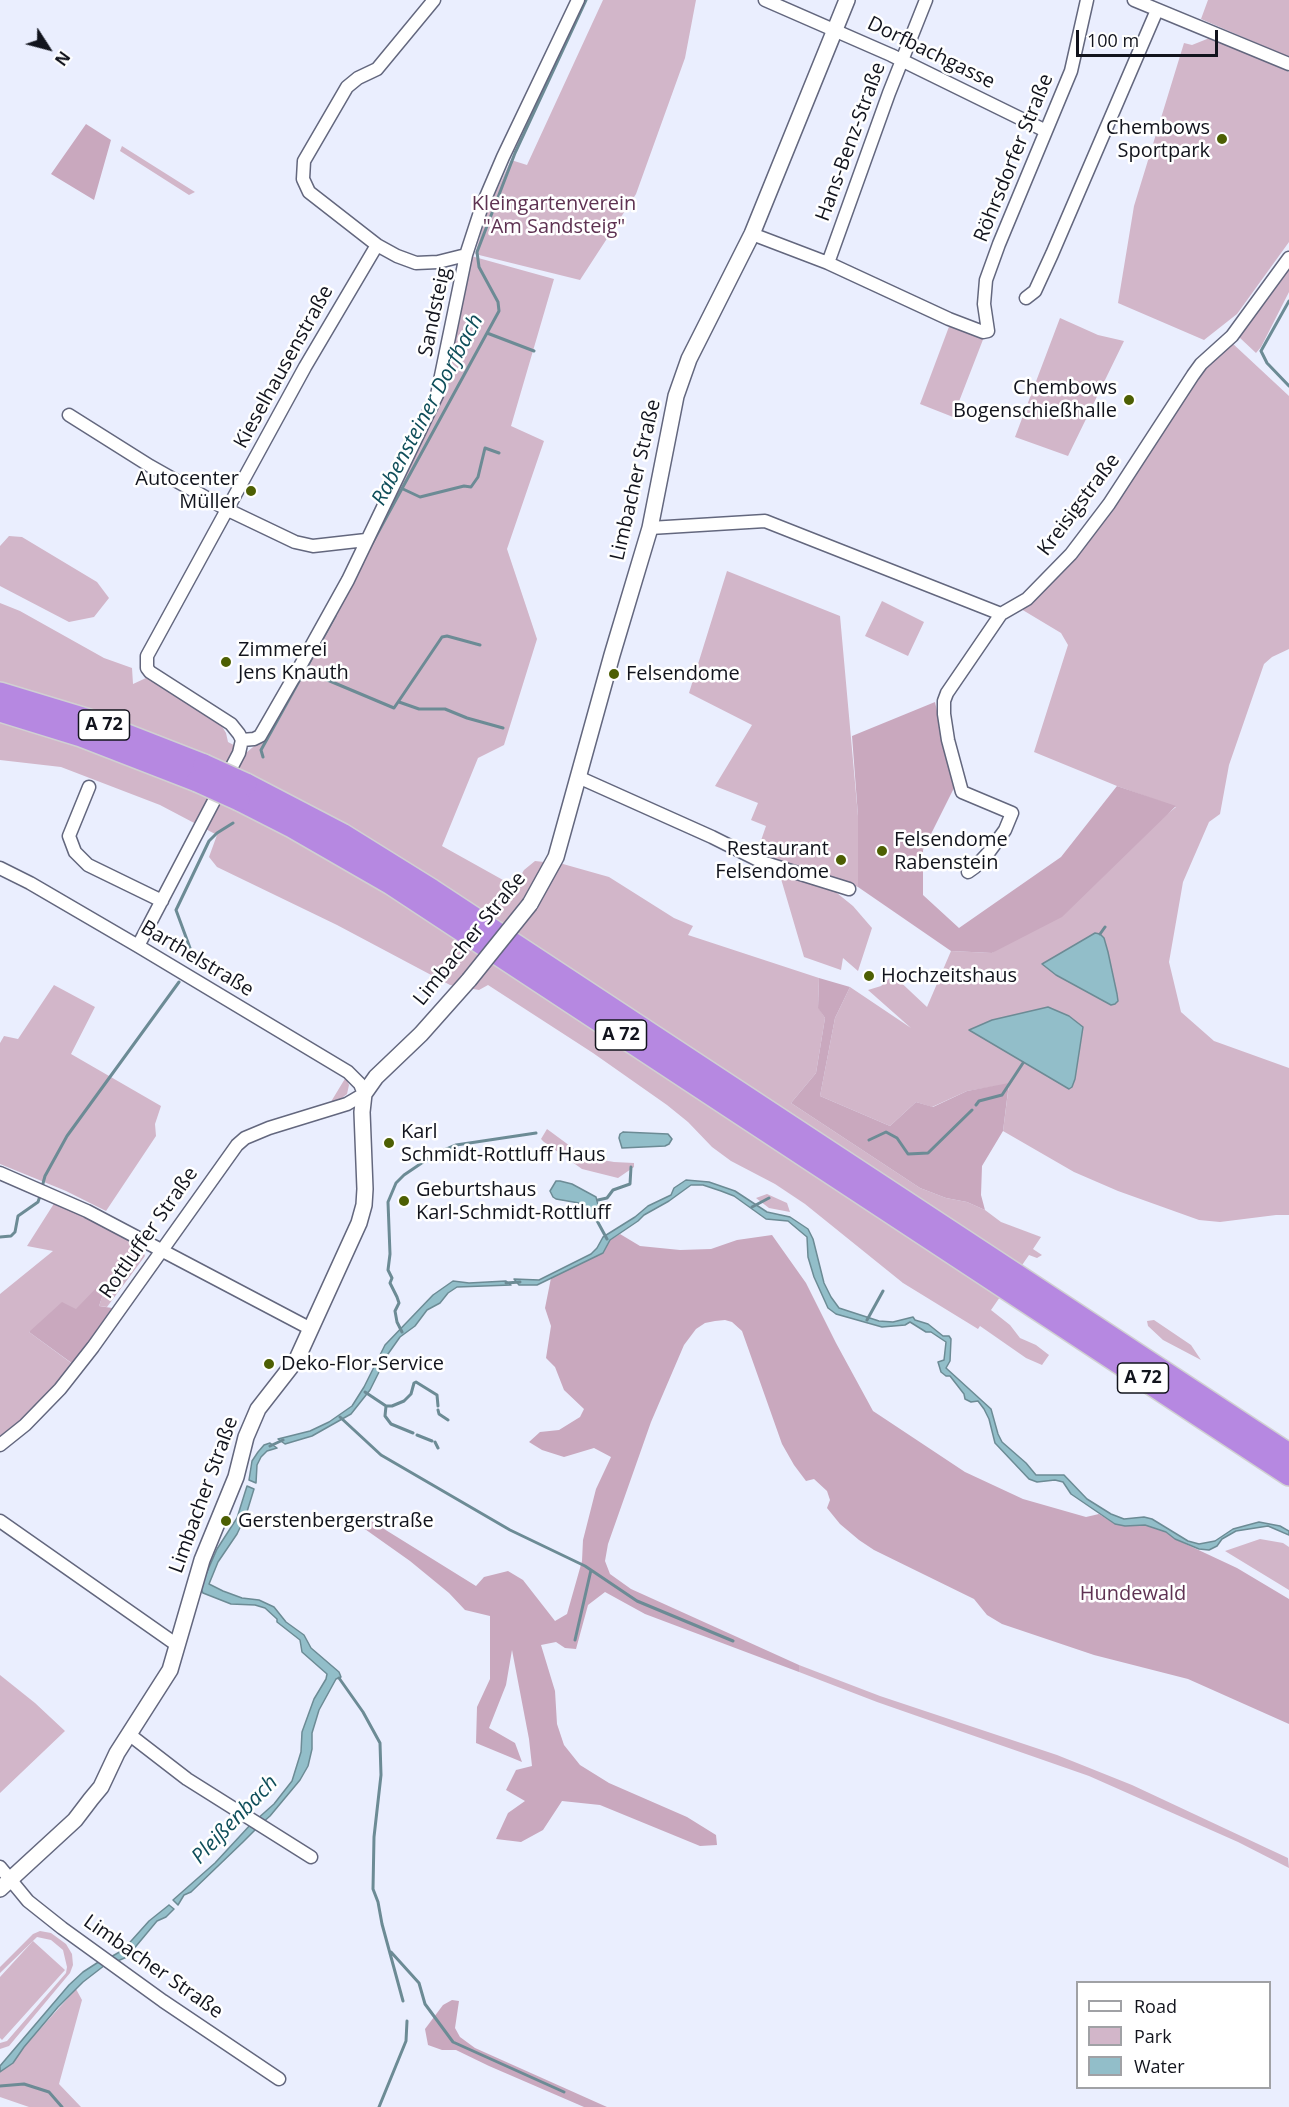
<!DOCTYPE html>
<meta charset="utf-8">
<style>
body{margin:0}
#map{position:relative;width:1289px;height:2107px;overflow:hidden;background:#eaeefe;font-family:"Open Sans",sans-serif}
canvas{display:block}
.legend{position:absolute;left:1076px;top:1981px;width:195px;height:108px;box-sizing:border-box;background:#fff;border:2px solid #a0a1a5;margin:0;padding:8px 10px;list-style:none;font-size:18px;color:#12141d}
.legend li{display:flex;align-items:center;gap:12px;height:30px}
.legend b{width:30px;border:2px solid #a0a1a5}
.north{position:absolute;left:18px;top:18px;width:60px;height:60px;-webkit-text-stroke:4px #fff;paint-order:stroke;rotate:126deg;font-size:16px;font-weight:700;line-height:24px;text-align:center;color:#12141d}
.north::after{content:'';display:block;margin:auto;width:21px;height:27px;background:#12141d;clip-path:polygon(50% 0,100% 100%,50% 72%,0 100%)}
.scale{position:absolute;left:1076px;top:30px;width:142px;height:27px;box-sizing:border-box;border:3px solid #12141d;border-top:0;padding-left:8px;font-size:18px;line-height:21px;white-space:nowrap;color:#12141d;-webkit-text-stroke:4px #fff;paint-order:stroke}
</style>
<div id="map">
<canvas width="1289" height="2107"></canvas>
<ul class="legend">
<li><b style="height:8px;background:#fff"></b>Road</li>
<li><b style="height:16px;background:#d2b6c9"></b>Park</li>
<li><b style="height:16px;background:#92bec9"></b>Water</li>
</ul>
<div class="north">N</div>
<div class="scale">100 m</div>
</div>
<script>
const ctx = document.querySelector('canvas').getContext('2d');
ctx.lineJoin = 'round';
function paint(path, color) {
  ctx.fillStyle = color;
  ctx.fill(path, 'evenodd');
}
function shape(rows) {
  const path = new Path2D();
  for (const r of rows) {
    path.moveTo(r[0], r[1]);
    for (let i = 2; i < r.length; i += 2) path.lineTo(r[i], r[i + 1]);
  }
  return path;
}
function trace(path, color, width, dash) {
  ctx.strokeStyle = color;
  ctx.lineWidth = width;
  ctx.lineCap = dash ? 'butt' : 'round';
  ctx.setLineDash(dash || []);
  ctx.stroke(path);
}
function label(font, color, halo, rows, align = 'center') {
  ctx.font = font + ' "Open Sans",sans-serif';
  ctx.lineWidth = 5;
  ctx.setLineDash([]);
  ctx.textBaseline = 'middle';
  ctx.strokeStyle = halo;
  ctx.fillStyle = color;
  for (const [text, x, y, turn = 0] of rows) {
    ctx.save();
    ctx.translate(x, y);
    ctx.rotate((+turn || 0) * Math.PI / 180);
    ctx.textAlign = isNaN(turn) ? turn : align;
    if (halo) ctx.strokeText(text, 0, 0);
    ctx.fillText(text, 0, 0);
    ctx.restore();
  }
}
paint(shape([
 [603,0,696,0,685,58,636,194,580,280,475,254,488,209,511,160,527,165],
 [1208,0,1289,0,1289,57,1201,19],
 [1212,37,1289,72,1289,242,1237,314,1204,340,1118,303,1134,206,1184,43,1192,45],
 [122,146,195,192,189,195,120,151],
 [471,256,554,279,511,426,544,441,507,549,537,639,504,745,478,758,442,846,503,880,512,880,521,875,524,870,535,861,563,864,609,877,674,918,693,926,688,935,819,978,818,1007,825,1018,816,1073,791,1103,920,1188,946,1198,967,1202,985,1210,1001,1222,1041,1237,1033,1249,1042,1255,1037,1258,1029,1255,991,1310,1010,1325,1020,1338,1036,1345,1049,1355,1042,1365,1026,1358,980,1326,978,1329,903,1283,805,1204,775,1184,731,1161,712,1147,688,1122,667,1105,593,1053,488,985,479,990,450,985,337,925,217,867,209,857,217,835,160,805,61,767,0,760,0,603,20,611,104,658,132,668,133,684,146,678,153,681,220,723,226,733,228,742,247,752,264,738,306,671,441,392],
 [1289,267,1289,292,1261,347,1256,353,1239,337],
 [1060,318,1098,335,1124,341,1068,456,1015,437],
 [950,324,984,337,953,417,920,404],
 [1231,342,1289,396,1289,649,1272,657,1264,664,1229,765,1220,814,1209,822,1183,882,1169,962,1181,1012,1214,1041,1289,1068,1289,1215,1276,1215,1220,1222,1199,1220,1118,1191,1074,1172,1003,1131,1009,1084,967,1091,932,1107,916,1102,890,1126,820,1096,835,1018,850,987,911,1028,868,990,881,986,893,975,927,1007,951,951,992,953,1176,807,1117,786,1034,752,1068,645,1061,633,1021,609,1073,557,1195,376],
 [9,536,22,537,97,582,109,598,94,617,69,622,0,586,0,546],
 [727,571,840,616,858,816,858,887,756,855,766,826,751,820,758,803,715,786,752,725,689,693],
 [882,601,924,622,908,656,865,636],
 [779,872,827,885,853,906,872,928,858,971,843,958,841,970,804,957],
 [54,985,95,1007,71,1054,161,1106,155,1124,156,1136,106,1211,66,1191,0,1164,0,1043,4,1036,18,1039],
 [346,1077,349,1085,347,1094,337,1102,329,1105],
 [547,1129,585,1157,614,1162,634,1163,634,1167,618,1178,582,1169,544,1142,541,1139],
 [767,1194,787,1203,790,1212,769,1208,756,1198],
 [55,1202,90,1217,142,1248,145,1256,107,1307,99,1306,106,1286,76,1310,29,1332,78,1368,0,1442,0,1294,53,1251,27,1246],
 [1154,1320,1191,1345,1201,1360,1163,1340,1148,1326,1147,1321],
 [1260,1539,1283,1543,1289,1547,1289,1590,1225,1551],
 [799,1665,880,1696,1057,1755,1132,1785,1288,1858,1289,1868,1238,1842,1089,1776,877,1702,799,1672],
 [0,1675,35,1703,65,1731,0,1793],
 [40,1931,51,1933,66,1944,72,1954,73,1965,70,1973,9,2046,0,2049,0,2043,7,2041,66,1973,67,1967,63,1950,51,1940,37,1937,0,1973,0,1967,33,1934],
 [33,1941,65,1970,2,2040,0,2038,0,1977],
 [76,1989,82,2000,59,2084,81,2107,29,2107,0,2097,0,2072,13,2063,24,2047]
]), '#d2b6c9');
paint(shape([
 [86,124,111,140,94,200,51,174],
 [935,702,954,788,923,850,923,895,959,928,1061,857,1117,786,1176,806,1062,917,992,953,951,951,858,887,858,816,852,736],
 [819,978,850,987,835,1018,820,1096,890,1126,916,1102,933,1107,967,1091,1009,1083,1003,1131,982,1166,981,1195,985,1210,967,1202,946,1198,920,1188,791,1103,816,1073,825,1018,818,1008],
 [620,1234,640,1246,680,1250,711,1249,737,1240,772,1235,806,1283,836,1343,873,1411,965,1472,1023,1499,1086,1517,1099,1514,1115,1524,1125,1526,1145,1525,1166,1532,1175,1539,1237,1568,1289,1599,1289,1724,1188,1679,1094,1655,1002,1624,987,1615,974,1599,874,1550,859,1540,840,1524,827,1508,830,1500,827,1491,814,1479,806,1481,794,1465,782,1444,742,1331,732,1322,725,1320,715,1321,705,1323,696,1329,684,1345,651,1422,608,1544,605,1561,610,1574,631,1589,799,1665,799,1672,645,1614,605,1592,588,1605,576,1649,565,1648,556,1642,541,1645,555,1691,557,1724,564,1745,580,1765,609,1783,687,1817,716,1835,717,1845,700,1846,600,1805,562,1801,543,1830,521,1842,496,1839,508,1813,525,1801,506,1790,516,1770,532,1766,529,1739,512,1650,506,1685,489,1728,515,1743,522,1762,476,1743,477,1707,490,1679,490,1616,465,1610,449,1593,410,1561,362,1527,368,1519,476,1586,484,1577,508,1571,523,1580,555,1621,567,1614,582,1561,583,1540,596,1489,611,1457,594,1448,564,1457,542,1450,529,1442,540,1432,559,1430,580,1417,584,1409,564,1390,555,1367,546,1358,551,1326,545,1308,551,1278,603,1253,610,1240],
 [102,1282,106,1286,99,1306,112,1308,73,1364,29,1332,62,1302,76,1309],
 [452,2000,459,2001,455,2028,460,2037,475,2048,607,2107,584,2107,489,2066,456,2050,442,2050,428,2045,425,2029,443,2005]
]), '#c9a8be');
const water = shape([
 [1095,933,1100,934,1104,938,1108,952,1117,994,1118,1001,1115,1004,1111,1005,1056,975,1042,964,1095,933],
 [1048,1007,1069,1016,1083,1027,1075,1079,1072,1087,1069,1089,969,1030,992,1020,1048,1007],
 [623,1132,668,1134,672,1139,669,1144,665,1146,622,1148,619,1138,620,1134,623,1132],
 [686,1180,709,1182,735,1191,767,1212,790,1217,808,1229,813,1239,824,1283,831,1297,839,1308,879,1321,893,1322,913,1317,915,1320,928,1324,943,1336,949,1336,951,1339,950,1361,946,1368,991,1409,998,1434,1002,1442,1026,1463,1036,1475,1064,1475,1087,1499,1111,1514,1124,1519,1144,1517,1152,1519,1188,1541,1199,1544,1215,1541,1233,1529,1259,1522,1280,1526,1289,1531,1289,1535,1268,1526,1236,1531,1222,1539,1217,1546,1209,1550,1199,1549,1175,1539,1166,1532,1145,1525,1125,1526,1115,1524,1071,1494,1063,1482,1055,1480,1037,1482,1029,1479,995,1443,989,1419,984,1409,978,1401,971,1402,965,1399,964,1394,950,1376,946,1376,941,1372,938,1362,944,1360,946,1342,931,1332,926,1332,910,1322,905,1325,882,1327,836,1314,828,1308,814,1277,808,1257,807,1237,788,1221,766,1219,734,1196,721,1191,703,1185,691,1185,669,1201,644,1215,638,1221,610,1240,603,1253,537,1285,519,1285,514,1279,539,1280,591,1254,597,1248,603,1237,635,1217,648,1206,671,1195,674,1188,686,1180],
 [556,1181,560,1181,572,1184,596,1197,599,1209,597,1216,587,1217,579,1203,556,1199,553,1197,550,1191,556,1181],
 [453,1281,469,1283,506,1281,511,1285,457,1287,448,1293,440,1303,427,1310,415,1326,400,1337,388,1354,370,1390,351,1414,312,1436,285,1444,278,1439,310,1431,329,1422,352,1406,364,1387,385,1345,433,1295,453,1281],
 [270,1443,277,1448,267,1451,261,1457,257,1465,256,1483,249,1480,252,1461,258,1452,264,1445,270,1443],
 [247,1486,254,1489,246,1515,237,1534,218,1562,209,1584,223,1591,242,1598,259,1600,274,1607,286,1622,304,1635,311,1648,339,1672,341,1677,336,1679,319,1710,312,1733,312,1749,308,1766,300,1780,270,1816,261,1824,256,1820,274,1804,292,1781,301,1752,302,1732,314,1699,326,1679,327,1674,302,1652,300,1640,277,1622,277,1619,265,1608,255,1605,231,1604,203,1593,200,1588,217,1549,237,1518,247,1486],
 [252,1823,257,1828,243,1842,191,1892,184,1895,178,1905,173,1900,215,1863,252,1823],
 [169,1905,174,1909,166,1917,157,1921,127,1957,115,1962,109,1958,123,1950,149,1921,169,1905],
 [100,1961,105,1965,83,1982,58,2007,24,2047,13,2063,0,2072,0,2066,69,1985,83,1972,100,1961]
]);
paint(water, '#92bec9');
trace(water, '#6c8b95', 1.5);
trace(shape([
 [1289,301,1261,351,1267,363,1289,386],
 [487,333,534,351],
 [403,489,420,497,464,486,471,487,478,477,485,448,499,453],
 [369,549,499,311,498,302,479,267,477,252,515,153,586,0],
 [306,671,394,708,442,637,447,636,480,645],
 [399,702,419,709,445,709,467,718,503,728],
 [263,757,261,750,335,616],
 [1100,934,1105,927],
 [190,948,176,910,209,841,217,833,233,823],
 [976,1105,979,1101,1002,1095,1023,1063],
 [869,1140,886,1132,897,1138,908,1154,928,1153,972,1110],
 [42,1187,45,1176,67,1136,179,982],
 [598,1200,607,1198,613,1190,630,1184,631,1167],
 [752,1207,769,1198],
 [595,1217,607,1239],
 [0,1237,11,1236,15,1232,18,1216,38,1202,41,1193],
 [506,1283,520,1282],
 [867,1320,883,1291],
 [402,1332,397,1322,395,1311,399,1303,397,1297,390,1283,392,1278,388,1270,390,1254,388,1202,396,1183,404,1175,435,1154,456,1145,536,1133],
 [365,1392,386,1406,385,1416,391,1424,413,1433],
 [386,1406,392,1406,404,1401,411,1394,414,1383,416,1382,437,1395,438,1406],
 [438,1410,439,1414,448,1420],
 [340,1417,381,1455,510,1530,585,1566,637,1601,733,1641],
 [417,1435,432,1441],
 [435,1442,438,1448],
 [270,1446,283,1440],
 [575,1640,591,1570],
 [339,1678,363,1712,380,1743,381,1775,374,1837,373,1889,378,1902,382,1924,403,2001],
 [391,1952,419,1983,425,2004,453,2042,564,2092],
 [0,2086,24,2084,49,2092,62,2107],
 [379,2107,406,2041,407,2021]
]), '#6c8b95', 3);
const minor = shape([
 [765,0,891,55,1046,131],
 [1134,0,1289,64],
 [752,234,828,263,949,319,983,332,988,331,984,304,986,280,999,244,1071,71,1087,0],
 [377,245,397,256,416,263,438,262,466,255],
 [828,263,889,93,926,0],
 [1026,298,1035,291,1052,254,1157,10],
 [69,415,150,466,228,510,295,542,313,546,366,540],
 [650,528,765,521,1001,614],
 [242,740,254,739,260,736,298,670,348,580,437,395,466,255,482,206,503,157,578,0],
 [578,777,712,837,762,862,849,889],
 [89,787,69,836,75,852,88,865,162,901],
 [0,868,30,883,138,946,348,1072,360,1084,364,1094,347,1104,269,1128,245,1138,237,1145,93,1347,60,1389,25,1425,0,1445],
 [968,872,975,867,989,852,1005,830,1012,813,962,792,948,740,944,714,944,701,947,693,1001,614,1027,599,1071,554,1109,504,1193,375,1201,364,1232,336,1289,258],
 [138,946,239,753,242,740,239,734,231,724,150,672,147,668,147,656,305,367,377,245,309,192,303,179,304,161,347,87,358,78,377,69,434,0],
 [0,1173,87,1211,311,1329],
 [0,1521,177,1645],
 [130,1735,187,1779,311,1857],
 [0,1867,28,1901,62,1928,163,2001,279,2079]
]);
const tertiary = shape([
 [530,904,556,857,612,655,650,528,676,396,689,359,752,234,847,0],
 [0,1889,75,1820,91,1799,101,1787,117,1753,170,1670,202,1560,236,1477,246,1437,258,1409,297,1359,359,1223,364,1205,365,1189,362,1112,364,1094,376,1077,421,1034,469,980]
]);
const motorway = shape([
 [0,693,86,719,204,765],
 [0,711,81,736,197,781],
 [246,784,342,834,432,890,1289,1454],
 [239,800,292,827,391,884,1289,1475]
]);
trace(minor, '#63677e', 15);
trace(tertiary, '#63677e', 18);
trace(motorway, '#d0d0d2', 24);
trace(minor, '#fff', 12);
trace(tertiary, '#fff', 15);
trace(motorway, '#b688e1', 21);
const tertiaryBridge = shape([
 [469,980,530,904]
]);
const motorwayBridge = shape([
 [204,765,246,784],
 [197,781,239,800]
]);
trace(tertiaryBridge, '#63677e', 18, []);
trace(motorwayBridge, '#d0d0d2', 24, []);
trace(tertiaryBridge, '#fff', 15);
trace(motorwayBridge, '#b688e1', 21);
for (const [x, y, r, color] of [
 [1222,139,6,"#4d5f03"],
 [1129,400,6,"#4d5f03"],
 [251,491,6,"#4d5f03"],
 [226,662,6,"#4d5f03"],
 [614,674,6,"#4d5f03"],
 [882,851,6,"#4d5f03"],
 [841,860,6,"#4d5f03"],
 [869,976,6,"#4d5f03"],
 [389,1143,6,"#4d5f03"],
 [404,1201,6,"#4d5f03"],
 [269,1364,6,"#4d5f03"],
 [226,1521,6,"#4d5f03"]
]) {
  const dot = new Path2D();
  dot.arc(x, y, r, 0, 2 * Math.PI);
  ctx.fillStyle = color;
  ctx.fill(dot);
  trace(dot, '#fff', 2);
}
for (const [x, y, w] of [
 [104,725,51],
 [621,1035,51],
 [1143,1378,51]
]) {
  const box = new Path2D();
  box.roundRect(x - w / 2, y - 15, w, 30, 4.5);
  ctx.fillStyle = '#fff';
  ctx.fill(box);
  trace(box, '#12141d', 1.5);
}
label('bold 18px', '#12141d', null, [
 ["A 72",104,725],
 ["A 72",621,1035],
 ["A 72",1143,1378]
]);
label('20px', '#12141d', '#fff', [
 ["Dorfbachgasse",931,53,26],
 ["Hans-Benz-Straße",851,142,-70],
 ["Röhrsdorfer Straße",1014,158,-68],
 ["Sandsteig",435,312,-78],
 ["Kieselhausenstraße",284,367,-61],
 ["Limbacher Straße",636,480,-77],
 ["Kreisigstraße",1079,505,-53],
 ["Limbacher Straße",470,939,-51],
 ["Barthelstraße",197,959,31],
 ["Rottluffer Straße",149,1233,-55],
 ["Limbacher Straße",204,1495,-70],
 ["Limbacher Straße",153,1967,35]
]);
label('20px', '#12141d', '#fff', [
 ["Chembows",1210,128,"right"],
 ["Sportpark",1210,151,"right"],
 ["Chembows",1117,388,"right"],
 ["Bogenschießhalle",1117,411,"right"],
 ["Autocenter",239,479,"right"],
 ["Müller",239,502,"right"],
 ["Zimmerei",238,650],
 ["Jens Knauth",238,673],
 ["Felsendome",626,674],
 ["Felsendome",894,840],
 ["Rabenstein",894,863],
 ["Restaurant",829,849,"right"],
 ["Felsendome",829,872,"right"],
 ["Hochzeitshaus",881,976],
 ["Karl",401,1132],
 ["Schmidt-Rottluff Haus",401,1155],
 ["Geburtshaus",416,1190],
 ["Karl-Schmidt-Rottluff",416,1213],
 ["Deko-Flor-Service",281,1364],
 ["Gerstenbergerstraße",238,1521]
], 'left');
label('20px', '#5e3252', '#fff', [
 ["Kleingartenverein",554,204],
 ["\"Am Sandsteig\"",554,227],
 ["Hundewald",1133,1594]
]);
label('italic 21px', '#0f4e5a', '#fff', [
 ["Rabensteiner Dorfbach",428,410,-62],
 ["Pleißenbach",235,1820,-46]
]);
</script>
